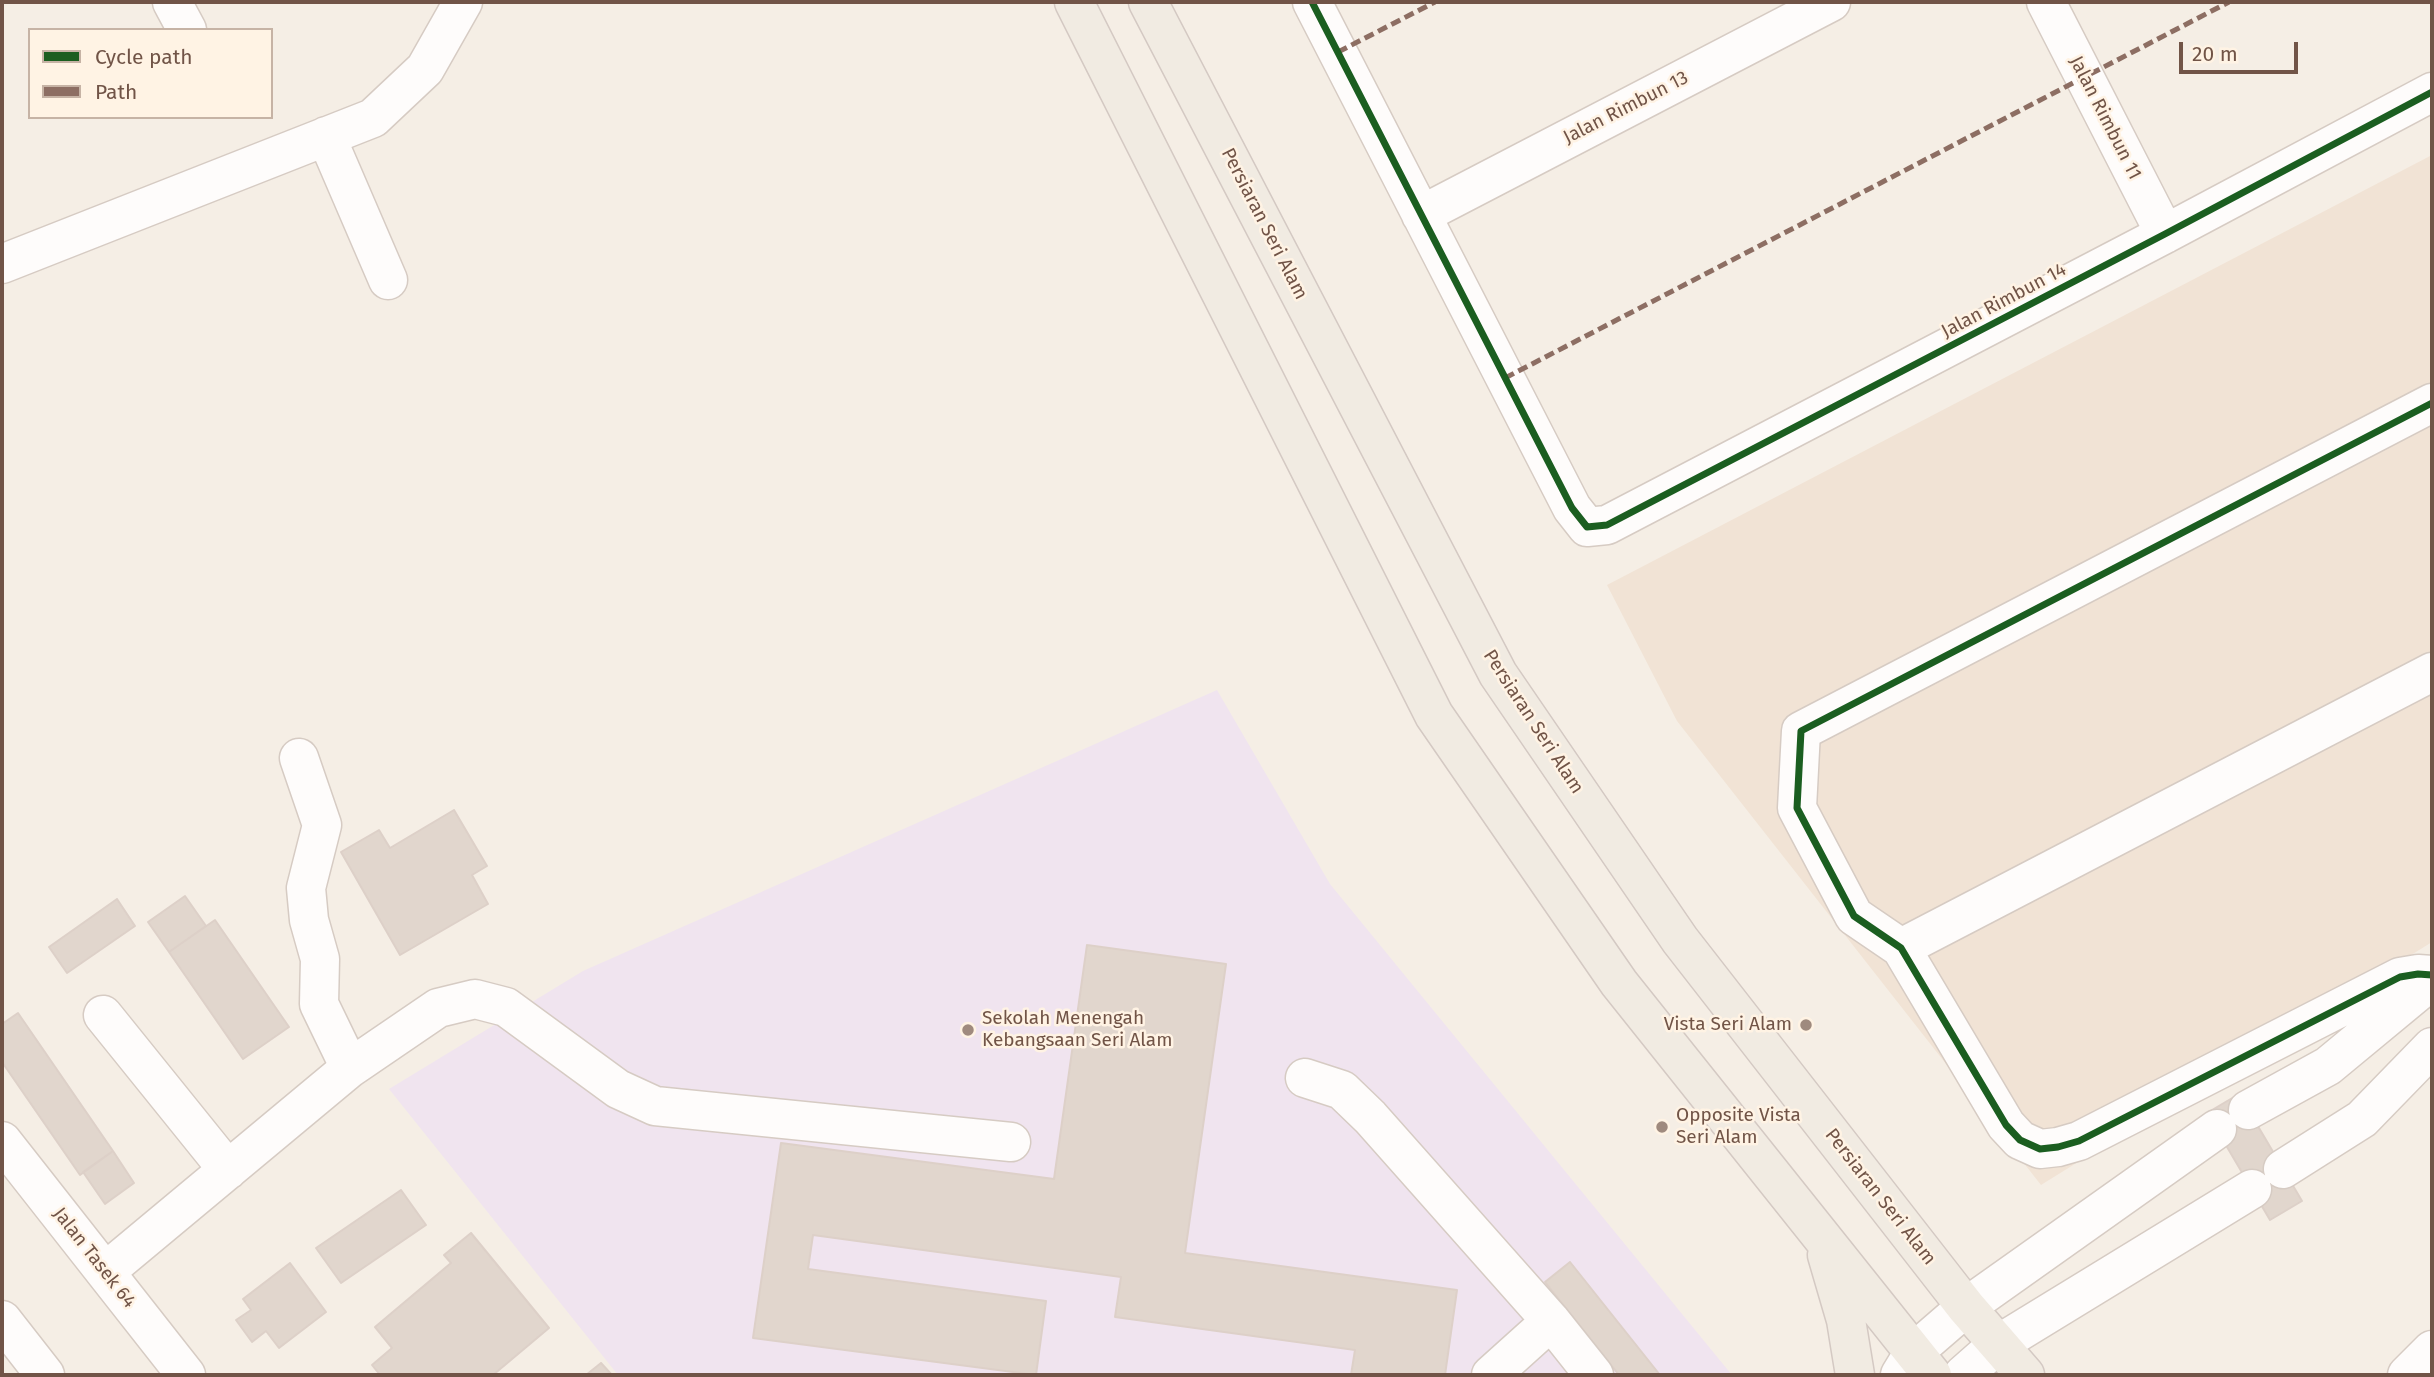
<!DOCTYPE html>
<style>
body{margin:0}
#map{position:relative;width:2434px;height:1377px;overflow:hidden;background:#f5eee5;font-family:"Fira Sans",sans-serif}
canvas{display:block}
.frame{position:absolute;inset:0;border:4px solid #715447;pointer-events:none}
.legend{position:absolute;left:28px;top:28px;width:245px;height:91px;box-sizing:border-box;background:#fff3e4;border:2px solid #c6b3a5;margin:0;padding:9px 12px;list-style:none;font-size:21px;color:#715447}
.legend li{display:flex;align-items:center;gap:14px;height:35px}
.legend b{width:35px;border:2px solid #c6b3a5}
.scale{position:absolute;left:2179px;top:42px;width:119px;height:32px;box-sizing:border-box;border:4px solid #715447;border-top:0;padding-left:9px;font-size:21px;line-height:24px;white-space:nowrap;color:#715447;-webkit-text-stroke:5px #fff3e4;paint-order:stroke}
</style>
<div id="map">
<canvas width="2434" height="1377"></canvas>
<div class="frame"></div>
<ul class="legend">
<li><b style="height:9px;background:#1b5e20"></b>Cycle path</li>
<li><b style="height:9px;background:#8d6e63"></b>Path</li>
</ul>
<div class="scale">20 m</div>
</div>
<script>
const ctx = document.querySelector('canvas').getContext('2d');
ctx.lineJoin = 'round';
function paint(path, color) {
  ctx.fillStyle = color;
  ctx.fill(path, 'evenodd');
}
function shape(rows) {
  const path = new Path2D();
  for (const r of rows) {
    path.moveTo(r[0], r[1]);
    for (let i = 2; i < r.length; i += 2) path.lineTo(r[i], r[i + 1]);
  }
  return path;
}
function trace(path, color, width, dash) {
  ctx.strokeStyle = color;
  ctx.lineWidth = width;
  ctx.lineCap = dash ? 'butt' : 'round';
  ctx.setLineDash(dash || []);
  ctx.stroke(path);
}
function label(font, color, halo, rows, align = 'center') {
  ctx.font = font + ' "Fira Sans",sans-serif';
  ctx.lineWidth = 5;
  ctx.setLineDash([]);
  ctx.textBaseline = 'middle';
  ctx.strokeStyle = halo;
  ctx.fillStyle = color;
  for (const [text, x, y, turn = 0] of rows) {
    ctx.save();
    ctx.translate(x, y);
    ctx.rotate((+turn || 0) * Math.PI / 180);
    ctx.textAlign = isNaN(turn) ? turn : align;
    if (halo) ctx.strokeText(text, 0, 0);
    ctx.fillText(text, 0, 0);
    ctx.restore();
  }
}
paint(shape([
 [2432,155,2432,942,2041,1185,1677,721,1607,585]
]), '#f1e3d5');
paint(shape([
 [1217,690,1330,884,1732,1375,618,1375,389,1089,583,971]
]), '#f0e4ef');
const building = shape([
 [454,810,487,866,472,875,488,904,400,955,341,852,379,830,390,848,454,810],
 [185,896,206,926,169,952,148,922,185,896],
 [117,899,135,926,67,973,49,947,117,899],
 [215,920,289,1027,243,1059,169,952,215,920],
 [1087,945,1226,964,1185,1253,1457,1290,1445,1375,1351,1375,1355,1350,1115,1317,1121,1277,813,1235,808,1269,1046,1301,1036,1375,753,1338,781,1143,1054,1179,1087,945],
 [18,1013,113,1151,80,1175,2,1062,2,1024,18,1013],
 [2239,1094,2302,1201,2270,1220,2207,1113,2239,1094],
 [113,1151,134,1183,105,1204,83,1172,113,1151],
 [401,1190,426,1225,341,1283,316,1248,401,1190],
 [471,1233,549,1328,493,1375,380,1375,372,1365,392,1348,375,1327,451,1263,444,1255,471,1233],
 [1570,1262,1660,1375,1619,1375,1545,1282,1570,1262],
 [290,1263,326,1312,279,1348,266,1331,252,1342,236,1320,251,1310,243,1299,290,1263],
 [601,1363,612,1375,586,1375,601,1363]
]);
paint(building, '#e1d6cd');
trace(building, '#ddd0c8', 2);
const minor = shape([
 [172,2,187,30],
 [1312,2,1572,508,1587,527,1607,525,2165,234,2432,92],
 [2046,2,2165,234],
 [326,136,388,280],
 [1421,215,1831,2],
 [2,264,373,118,425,69,463,2],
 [2432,403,1801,731,1797,808,1854,916,1901,948,2006,1125,2020,1140,2040,1149,2058,1147,2079,1141,2400,977,2418,974,2432,975],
 [299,758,322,825,306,888,309,920,320,959,319,1004,350,1068],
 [1901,948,2432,672],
 [103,1015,228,1170],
 [1305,1078,1342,1090,1370,1117,1551,1321,1594,1375],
 [2248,1110,2328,1066,2432,980],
 [2,1141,186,1375],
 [2283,1169,2362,1119,2432,1047],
 [105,1272,350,1068,438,1008,475,999,506,1007,618,1089,655,1106,1011,1142],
 [2,1320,45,1375],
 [1491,1375,1551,1321],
 [1900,1375,1914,1352,1966,1307,2217,1129],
 [1963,1375,1997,1345,2252,1189],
 [2407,1375,2432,1350]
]);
const major = shape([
 [1074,2,1434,715,1619,983,1932,1375],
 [1148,2,1498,674,1680,940,1966,1307,2025,1375],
 [1827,1255,1846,1320,1855,1375]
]);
trace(minor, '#d6cbc3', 41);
trace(major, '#d4c9c3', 41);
trace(minor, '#fefcfb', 38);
trace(major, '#f1ebe2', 38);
trace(shape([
 [1338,52,1435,2],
 [1505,378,2229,2]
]), '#8d6e63', 5, [10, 5]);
trace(shape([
 [1312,2,1572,508,1587,527,1607,525,2165,234,2432,92],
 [2432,403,1801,731,1797,808,1854,916,1901,948,2006,1125,2020,1140,2040,1149,2058,1147,2079,1141,2400,977,2418,974,2432,975]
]), '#1b5e20', 7);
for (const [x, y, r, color] of [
 [1806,1025,7,"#9f8a7e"],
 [968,1030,7,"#9f8a7e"],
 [1662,1127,7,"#9f8a7e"]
]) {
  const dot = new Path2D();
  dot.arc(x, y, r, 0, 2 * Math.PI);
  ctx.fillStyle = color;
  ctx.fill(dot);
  trace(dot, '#fff3e4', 2.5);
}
label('19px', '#715447', '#fff3e4', [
 ["Jalan Rimbun 13",1626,108,-27],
 ["Jalan Rimbun 11",2105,118,63],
 ["Persiaran Seri Alam",1264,224,63],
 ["Jalan Rimbun 14",2004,301,-28],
 ["Persiaran Seri Alam",1533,722,57],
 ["Persiaran Seri Alam",1880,1197,52],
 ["Jalan Tasek 64",94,1258,52]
]);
label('19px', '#715447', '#fff3e4', [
 ["Sekolah Menengah",982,1019],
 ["Kebangsaan Seri Alam",982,1041],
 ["Vista Seri Alam",1792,1025,"right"],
 ["Opposite Vista",1676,1116],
 ["Seri Alam",1676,1138]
], 'left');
</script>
